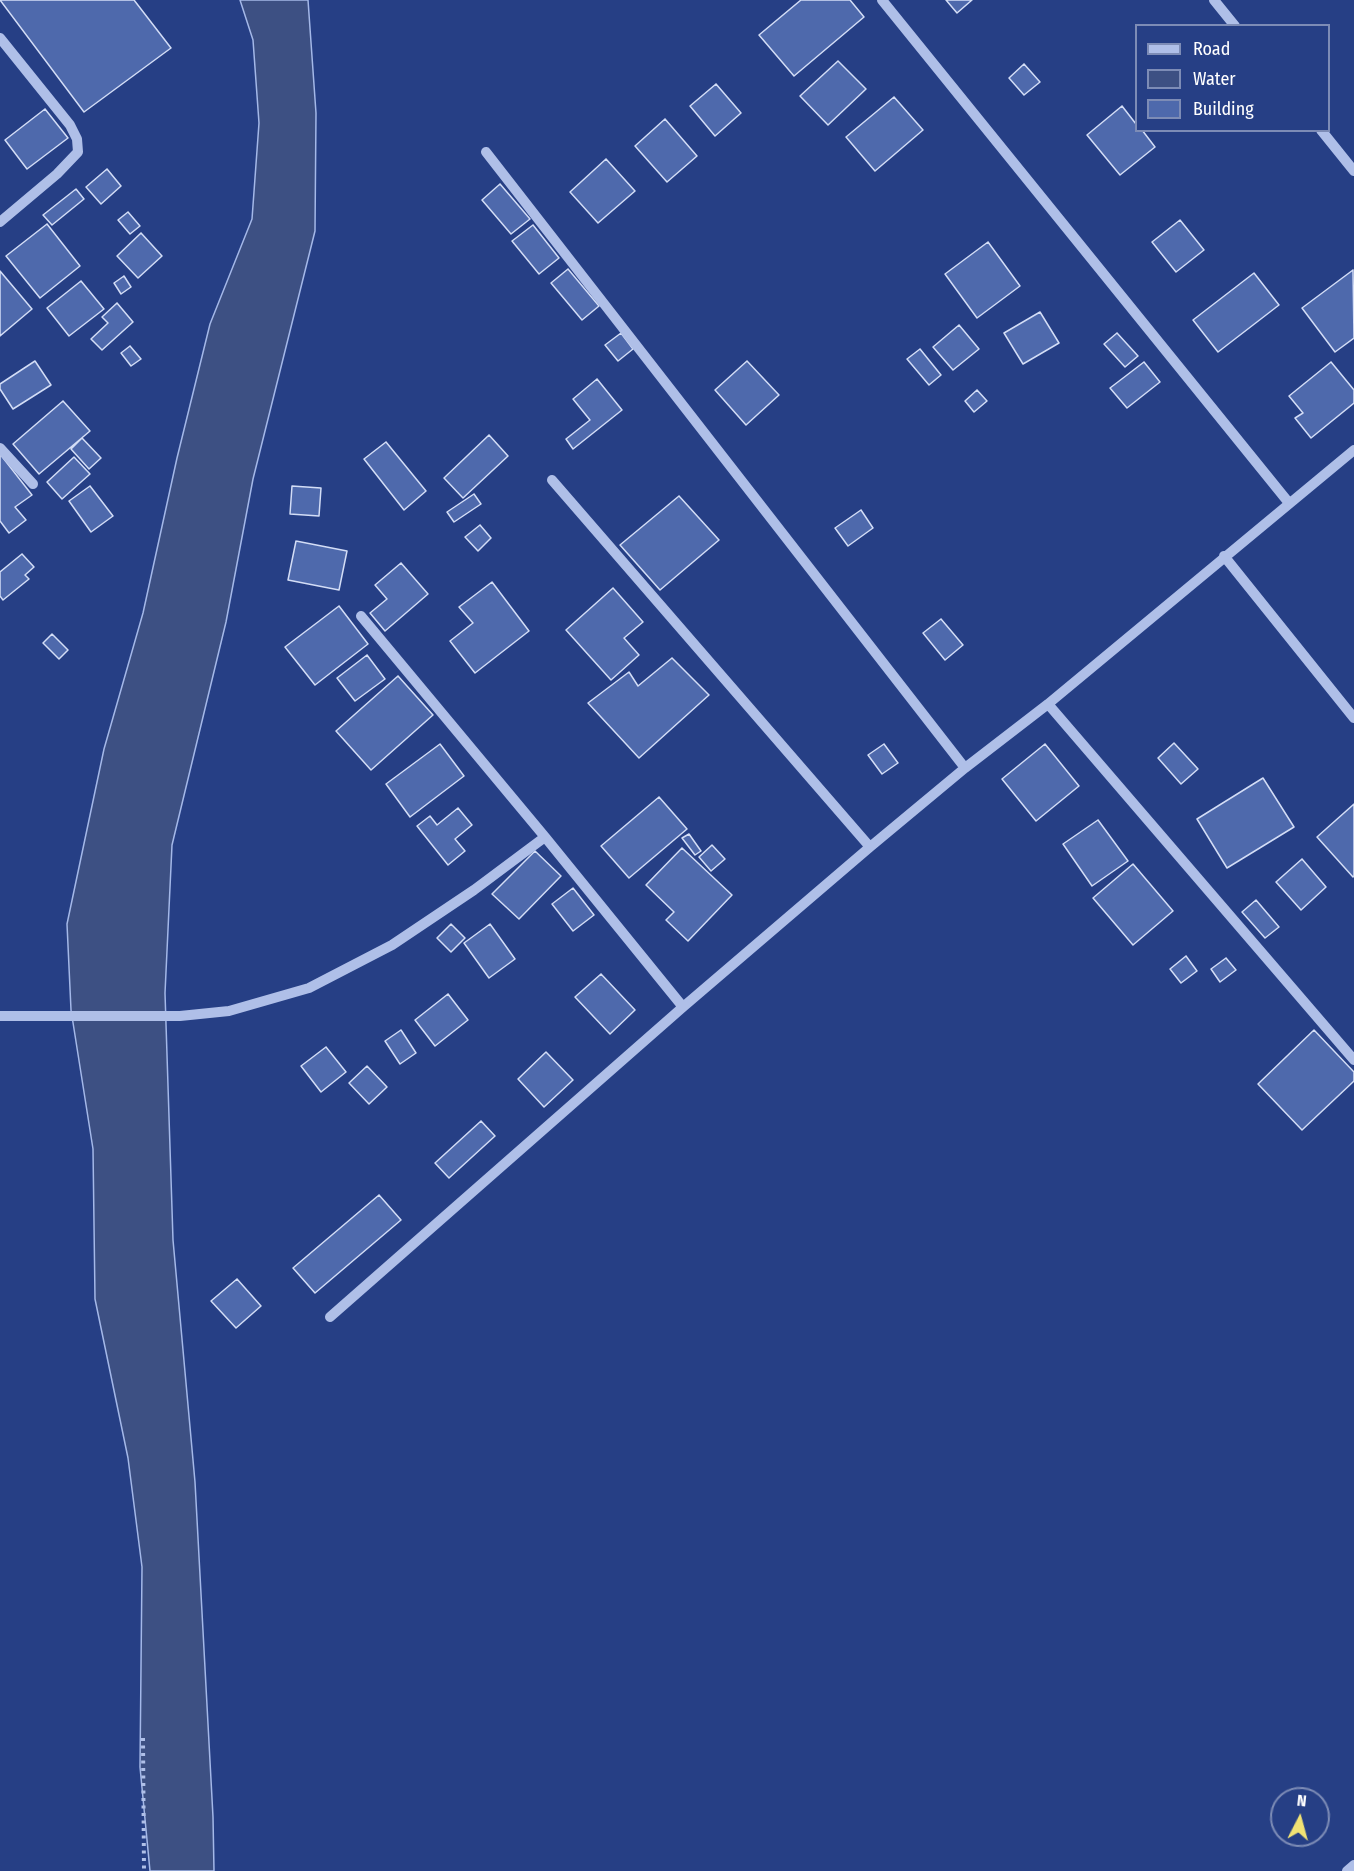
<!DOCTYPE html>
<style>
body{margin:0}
#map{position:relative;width:1354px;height:1871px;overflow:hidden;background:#263f85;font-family:"Fira Sans Condensed",sans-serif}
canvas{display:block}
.legend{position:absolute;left:1135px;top:24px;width:195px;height:108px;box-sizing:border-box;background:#263f85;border:2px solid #7d8cb6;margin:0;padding:8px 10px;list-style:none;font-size:18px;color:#fff}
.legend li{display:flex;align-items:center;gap:12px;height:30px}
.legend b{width:30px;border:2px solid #7d8cb6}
.north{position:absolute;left:1270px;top:1787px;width:60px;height:60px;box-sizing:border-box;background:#263f85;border:2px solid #7d8cb6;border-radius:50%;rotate:6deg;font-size:16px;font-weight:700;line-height:24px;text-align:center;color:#fff}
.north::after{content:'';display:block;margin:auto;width:21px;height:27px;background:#f1e274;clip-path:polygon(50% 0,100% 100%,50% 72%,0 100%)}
</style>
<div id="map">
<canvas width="1354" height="1871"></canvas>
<ul class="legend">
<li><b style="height:8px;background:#afbfe8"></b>Road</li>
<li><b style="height:16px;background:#3d5083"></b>Water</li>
<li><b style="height:16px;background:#4e69ac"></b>Building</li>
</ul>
<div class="north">N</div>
</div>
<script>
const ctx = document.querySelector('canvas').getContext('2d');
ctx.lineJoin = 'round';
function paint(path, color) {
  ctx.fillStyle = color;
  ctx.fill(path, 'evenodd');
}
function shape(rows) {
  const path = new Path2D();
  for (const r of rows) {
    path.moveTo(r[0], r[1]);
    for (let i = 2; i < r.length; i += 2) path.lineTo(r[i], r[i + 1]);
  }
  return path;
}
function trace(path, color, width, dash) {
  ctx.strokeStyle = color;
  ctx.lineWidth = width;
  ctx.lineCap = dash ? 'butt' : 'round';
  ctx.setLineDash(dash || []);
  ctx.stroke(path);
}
const water = shape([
 [240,0,308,0,316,113,315,231,253,479,226,622,172,845,165,993,173,1240,195,1482,213,1817,214,1871,150,1871,140,1767,142,1567,128,1458,95,1299,93,1149,71,1010,67,924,104,749,143,613,177,458,210,324,252,219,259,123,253,40,240,0]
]);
paint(water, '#3d5083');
trace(water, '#a4b8e8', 1.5);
const building = shape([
 [0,0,134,0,171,48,84,112,0,0],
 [801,0,850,0,864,17,794,76,759,35,801,0],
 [946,0,972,0,957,13,946,0],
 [838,61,866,89,828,125,800,96,838,61],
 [1024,64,1040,82,1024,95,1009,78,1024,64],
 [716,84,741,113,715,136,690,106,716,84],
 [894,97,923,130,875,171,846,137,894,97],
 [1122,106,1136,124,1136,130,1142,130,1155,147,1120,175,1087,135,1122,106],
 [45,109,68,138,27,169,5,140,45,109],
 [665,119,697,156,667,182,635,146,665,119],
 [606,159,635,191,598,223,570,192,606,159],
 [107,169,121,186,101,204,86,187,107,169],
 [500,184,530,219,511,234,482,200,500,184],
 [76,189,84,199,52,225,43,215,76,189],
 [128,212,140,226,130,234,118,220,128,212],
 [1180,220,1204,250,1176,272,1152,242,1180,220],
 [47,224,80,266,40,298,6,256,47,224],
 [533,225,559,258,539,274,512,241,533,225],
 [141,233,162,256,138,278,117,256,141,233],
 [988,242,1020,286,977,318,945,274,988,242],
 [568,269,599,306,582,320,551,283,568,269],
 [1353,270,1354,338,1335,352,1302,308,1353,270],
 [0,271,32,309,0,336,0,271],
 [1254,273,1279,305,1218,352,1193,320,1254,273],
 [124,276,131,287,121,294,114,283,124,276],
 [81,281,104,309,69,336,47,308,81,281],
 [117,303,133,322,102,350,91,339,108,323,102,317,117,303],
 [1040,312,1059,343,1023,364,1004,333,1040,312],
 [959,325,979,349,953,370,933,347,959,325],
 [621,333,633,349,618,361,605,345,621,333],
 [1117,333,1138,356,1125,367,1104,344,1117,333],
 [130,346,141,359,131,366,121,353,130,346],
 [920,349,941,375,929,385,907,359,920,349],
 [35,361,51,385,13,409,0,389,0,384,35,361],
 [747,361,779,395,746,425,715,390,747,361],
 [1144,362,1160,382,1127,408,1110,388,1144,362],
 [1331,362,1354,390,1354,403,1311,438,1295,418,1303,413,1289,396,1331,362],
 [597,379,622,410,573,449,566,439,590,420,573,399,597,379],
 [977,390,987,401,974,412,965,401,977,390],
 [63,401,90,431,39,474,13,444,63,401],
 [489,435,508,456,463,498,444,478,489,435],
 [82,438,101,458,89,469,71,449,82,438],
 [386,442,426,491,404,510,364,459,386,442],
 [0,454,32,495,15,507,26,520,9,533,0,521,0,454],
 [74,457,90,474,62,499,47,482,74,457],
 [90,486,113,516,91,532,69,501,90,486],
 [292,486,321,488,319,516,290,514,292,486],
 [474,494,481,504,454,522,447,512,474,494],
 [679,496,719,540,660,590,620,545,679,496],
 [861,510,873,528,848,546,835,528,861,510],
 [480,525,491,538,478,551,465,537,480,525],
 [296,541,347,551,339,590,288,580,296,541],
 [22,554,34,567,25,575,29,579,3,600,0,596,0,572,22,554],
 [401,563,428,594,385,631,370,613,387,599,375,585,401,563],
 [492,582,529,631,475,673,450,641,473,623,459,607,492,582],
 [613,588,643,622,624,638,639,655,611,680,566,630,613,588],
 [339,606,368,644,315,685,285,647,339,606],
 [941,619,963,645,945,660,923,633,941,619],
 [52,634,68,650,59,659,43,643,52,634],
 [367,655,385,679,355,701,337,678,367,655],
 [672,658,709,695,639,758,588,703,629,672,638,686,672,658],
 [398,676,433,715,371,770,336,731,398,676],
 [1174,743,1198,769,1181,784,1158,758,1174,743],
 [440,744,464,776,410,817,386,784,440,744],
 [884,744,898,763,882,774,868,755,884,744],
 [1045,744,1079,786,1036,821,1002,779,1045,744],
 [1263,778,1294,827,1227,868,1197,819,1263,778],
 [659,797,687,829,629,878,601,846,659,797],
 [1354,804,1354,876,1353,877,1317,837,1354,804],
 [458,808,472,825,455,839,465,851,448,865,417,826,430,816,437,825,458,808],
 [1098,820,1128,861,1092,886,1063,844,1098,820],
 [689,834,701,851,695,855,682,838,689,834],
 [712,845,725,859,711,871,699,857,712,845],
 [682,848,732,895,688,941,666,920,674,912,646,885,682,848],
 [535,851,561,876,519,919,492,894,535,851],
 [1302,859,1326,887,1301,910,1276,882,1302,859],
 [1133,864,1173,911,1133,945,1093,898,1133,864],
 [573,888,594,915,573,931,552,904,573,888],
 [1256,900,1279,927,1265,938,1242,912,1256,900],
 [451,924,465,938,451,952,437,938,451,924],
 [490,924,515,959,489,978,464,943,490,924],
 [1186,956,1197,971,1181,983,1170,969,1186,956],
 [1226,958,1236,970,1220,982,1211,969,1226,958],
 [601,974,635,1010,610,1034,575,997,601,974],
 [448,994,468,1020,435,1046,415,1020,448,994],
 [401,1030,416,1053,400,1064,385,1041,401,1030],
 [1314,1030,1354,1072,1354,1081,1302,1130,1258,1084,1314,1030],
 [326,1047,346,1072,321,1092,301,1066,326,1047],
 [546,1052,573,1080,544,1107,518,1079,546,1052],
 [367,1066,387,1087,369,1104,349,1083,367,1066],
 [481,1121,495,1136,449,1178,435,1163,481,1121],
 [379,1195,401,1220,315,1293,293,1268,379,1195],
 [237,1279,261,1306,236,1328,211,1301,237,1279]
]);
paint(building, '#4e69ac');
trace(building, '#d3ddf6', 1.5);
trace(shape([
 [143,1738,144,1871]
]), '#afbfe8', 4, [3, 4.5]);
trace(shape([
 [882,0,1289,503],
 [1214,0,1235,26],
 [0,38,70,125,77,139,78,152,57,174,0,222],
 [1321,130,1354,171],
 [486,152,965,768],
 [0,448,33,484],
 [552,480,870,847],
 [1224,556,1354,718],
 [361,616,545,837,683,1007],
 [1048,704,1354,1060],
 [0,1016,180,1016,229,1011,309,988,392,945,474,890,545,837],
 [330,1317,683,1007,870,847,965,768,1048,704,1354,450],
 [1347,1871,1354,1865]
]), '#afbfe8', 10);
</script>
